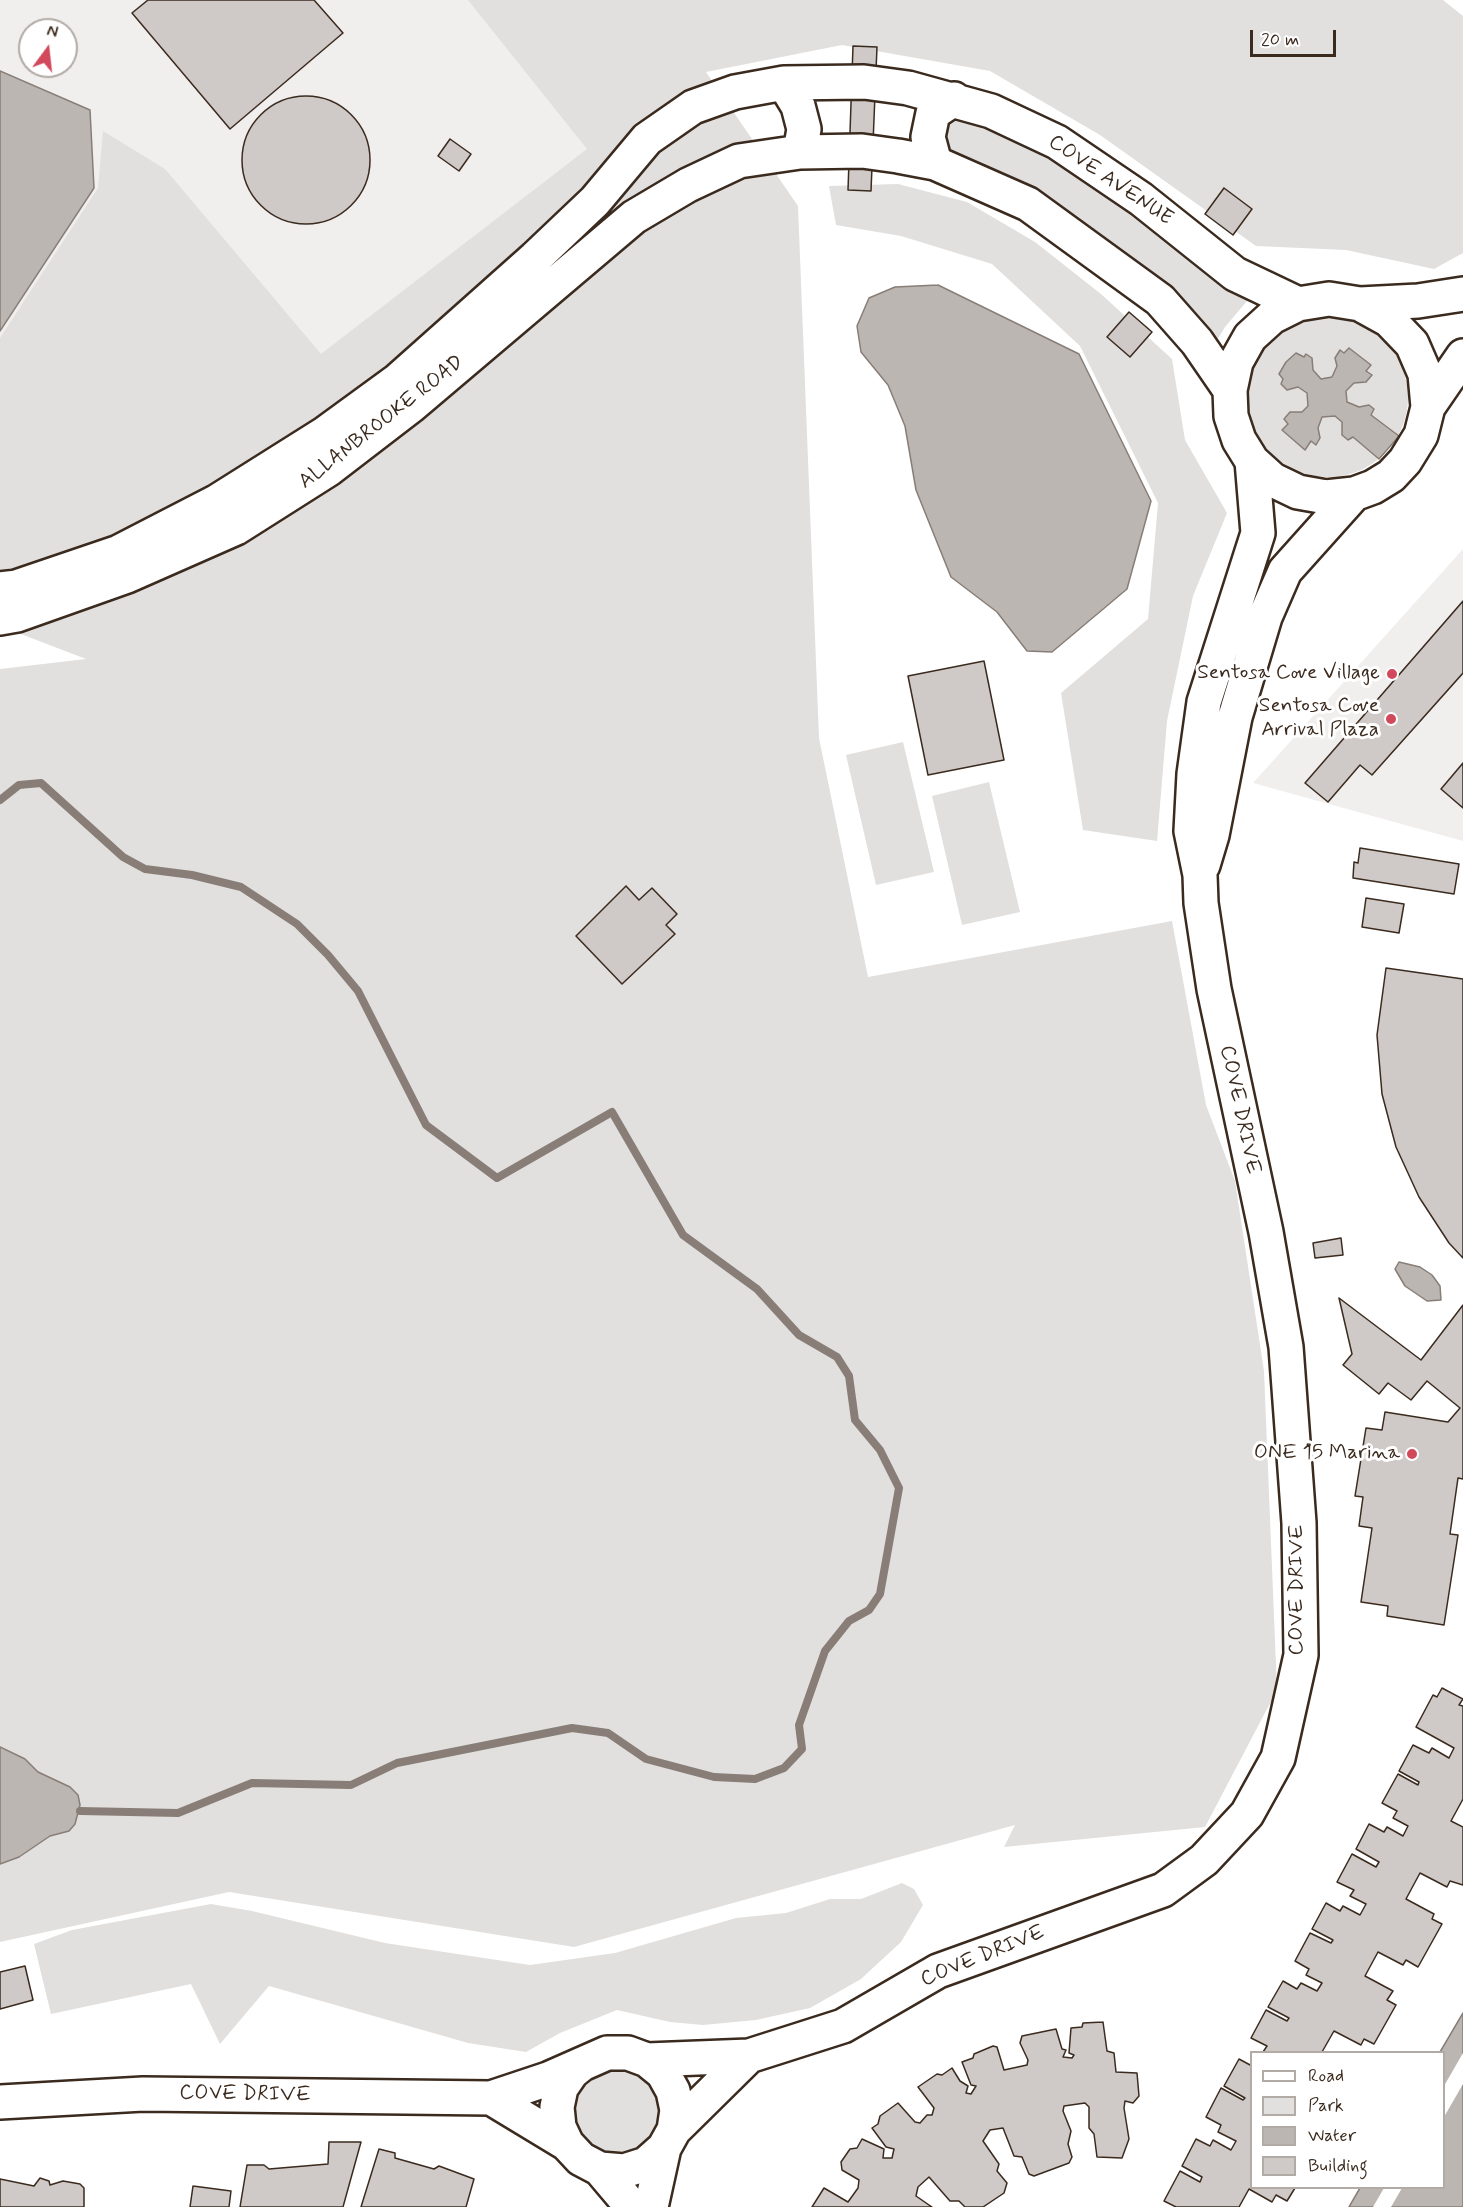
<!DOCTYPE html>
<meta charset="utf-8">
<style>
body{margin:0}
#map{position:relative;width:1463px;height:2207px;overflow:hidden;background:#fff;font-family:Mynerve,sans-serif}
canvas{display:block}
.legend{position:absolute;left:1250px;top:2051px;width:195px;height:138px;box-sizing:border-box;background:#fff;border:2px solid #b1aaa5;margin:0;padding:8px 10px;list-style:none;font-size:18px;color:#3b2a1e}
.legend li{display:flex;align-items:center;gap:12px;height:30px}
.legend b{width:30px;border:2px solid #b1aaa5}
.north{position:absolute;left:18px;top:18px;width:60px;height:60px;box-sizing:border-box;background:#fff;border:2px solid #b1aaa5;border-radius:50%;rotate:15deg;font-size:16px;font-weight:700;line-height:24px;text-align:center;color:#3b2a1e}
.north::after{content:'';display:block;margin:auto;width:21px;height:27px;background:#d1495b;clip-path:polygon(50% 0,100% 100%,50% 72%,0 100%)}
.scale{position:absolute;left:1250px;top:30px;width:86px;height:27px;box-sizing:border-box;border:3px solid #3b2a1e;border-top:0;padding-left:8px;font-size:18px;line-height:21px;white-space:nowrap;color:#3b2a1e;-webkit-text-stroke:4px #fff;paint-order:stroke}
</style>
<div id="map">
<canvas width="1463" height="2207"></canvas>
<ul class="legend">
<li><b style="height:8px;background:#fff"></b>Road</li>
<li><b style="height:16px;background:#e2e0de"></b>Park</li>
<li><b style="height:16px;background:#bcb6b3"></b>Water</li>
<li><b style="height:16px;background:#cfcac7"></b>Building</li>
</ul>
<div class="north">N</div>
<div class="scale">20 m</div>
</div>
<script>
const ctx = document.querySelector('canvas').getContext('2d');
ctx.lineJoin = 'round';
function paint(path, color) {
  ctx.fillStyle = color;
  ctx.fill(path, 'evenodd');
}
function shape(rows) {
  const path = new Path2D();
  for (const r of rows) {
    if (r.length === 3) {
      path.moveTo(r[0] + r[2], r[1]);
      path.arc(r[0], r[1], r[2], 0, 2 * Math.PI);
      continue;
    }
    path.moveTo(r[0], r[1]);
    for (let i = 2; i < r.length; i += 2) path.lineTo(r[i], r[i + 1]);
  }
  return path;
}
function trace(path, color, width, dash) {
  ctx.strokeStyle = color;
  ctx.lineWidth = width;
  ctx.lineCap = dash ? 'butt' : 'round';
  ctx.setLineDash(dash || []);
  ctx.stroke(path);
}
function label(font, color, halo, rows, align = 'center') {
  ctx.font = font + ' Mynerve,sans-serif';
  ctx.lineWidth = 6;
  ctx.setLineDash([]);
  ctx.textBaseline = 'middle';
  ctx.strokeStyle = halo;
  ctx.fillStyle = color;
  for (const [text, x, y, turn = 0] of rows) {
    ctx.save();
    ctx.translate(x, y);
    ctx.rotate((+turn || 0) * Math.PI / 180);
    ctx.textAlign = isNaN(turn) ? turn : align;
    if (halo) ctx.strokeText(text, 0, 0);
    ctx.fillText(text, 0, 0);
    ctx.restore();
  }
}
paint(shape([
 [0,0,487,0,603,138,391,366,0,559],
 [30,30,66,30,66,66,30,66],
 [1463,549,1463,841,1253,783]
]), '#f1efee');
paint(shape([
 [468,0,1443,0,1463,16,1463,253,1434,269,1346,250,1256,246,1100,135,990,71,842,45,706,72,798,206,819,738,868,977,1172,921,1206,1105,1235,1181,1264,1371,1277,1690,1205,1827,1004,1847,1015,1825,574,1947,229,1892,0,1942,0,669,86,659,0,626,0,338,98,188,103,131,165,169,321,354,587,149],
 [965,112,1033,145,1253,294,1225,327,1213,347,945,149,943,133,951,121],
 [898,184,967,202,1035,242,1101,294,1172,359,1185,440,1227,513,1193,596,1167,721,1157,841,1083,830,1061,693,1148,619,1158,503,1080,346,992,264,901,236,836,225,829,186],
 [1328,397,80],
 [903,742,934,872,876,885,846,755],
 [989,782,1020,912,962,925,932,796],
 [902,1883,914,1889,923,1905,901,1942,861,1979,810,2008,756,2020,703,2025,670,2022,617,2010,560,2033,526,2052,468,2043,269,1986,220,2044,191,1984,51,2014,34,1944,72,1930,211,1904,252,1911,385,1943,530,1965,615,1953,736,1918,786,1913,830,1899,861,1899],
 [618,2110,44]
]), '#e2e0de');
const water = shape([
 [0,71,90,110,94,188,0,331,0,71],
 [938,285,1079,354,1151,501,1127,589,1052,652,1027,651,997,612,951,577,916,490,905,426,888,385,861,352,857,326,869,298,895,287,938,285],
 [1349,348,1371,365,1366,371,1372,375,1366,382,1354,383,1346,391,1347,402,1359,407,1369,405,1374,409,1371,415,1399,436,1379,459,1353,437,1348,440,1342,435,1342,422,1335,416,1322,417,1318,428,1320,438,1316,445,1311,441,1305,450,1282,430,1288,424,1284,419,1290,412,1302,412,1308,406,1307,393,1298,387,1287,390,1281,384,1283,379,1279,374,1286,362,1296,353,1304,357,1306,354,1312,358,1313,370,1321,379,1332,377,1337,366,1335,358,1340,350,1344,353,1349,348],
 [1399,1262,1420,1267,1432,1275,1440,1286,1441,1300,1427,1301,1405,1286,1395,1269,1399,1262],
 [0,1747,25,1759,38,1772,70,1787,78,1795,80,1805,75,1824,69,1831,50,1836,19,1857,0,1864,0,1747],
 [1463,2013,1463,2207,1349,2207,1360,2188,1444,2188,1444,2052,1440,2052,1463,2013]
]);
paint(water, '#bcb6b3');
trace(water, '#887e77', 1.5);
paint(shape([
 [1463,2053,1463,2084,1444,2117,1444,2086],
 [1384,2188,1402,2188,1391,2207,1373,2207]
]), '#fff');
trace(shape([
 [0,800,19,785,41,783,123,857,145,869,192,875,241,887,297,924,328,955,358,991,426,1125,497,1178,612,1112,683,1235,757,1289,799,1335,837,1357,849,1376,855,1420,880,1450,899,1488,880,1594,869,1610,849,1621,825,1651,799,1725,802,1749,784,1768,755,1779,714,1777,646,1759,608,1733,572,1728,397,1763,351,1785,252,1783,178,1813,80,1811]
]), '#887e77', 8);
const building = shape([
 [148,0,314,0,343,33,230,129,132,13,148,0],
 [853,46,877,47,871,191,848,190,853,46],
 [306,160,64],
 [450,139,471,154,459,171,438,156,450,139],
 [1224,188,1252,209,1233,235,1205,214,1224,188],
 [1129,312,1152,332,1130,357,1107,337,1129,312],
 [1463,601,1463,673,1372,775,1360,765,1328,802,1305,783,1463,601],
 [984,661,1004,760,928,775,908,676,984,661],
 [1463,763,1463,808,1441,789,1463,763],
 [1360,848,1459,864,1454,894,1353,878,1354,862,1358,863,1360,848],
 [626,886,639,900,652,888,677,914,666,925,675,934,622,984,576,936,626,886],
 [1366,898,1404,904,1399,933,1362,927,1366,898],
 [1386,968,1463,979,1463,1258,1449,1243,1419,1197,1396,1147,1382,1094,1377,1035,1386,968],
 [1341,1238,1343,1255,1315,1258,1313,1243,1341,1238],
 [1339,1298,1421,1360,1463,1305,1463,1479,1458,1478,1450,1534,1458,1535,1444,1625,1387,1616,1388,1606,1361,1602,1372,1528,1359,1526,1363,1497,1355,1496,1366,1428,1382,1430,1385,1412,1448,1422,1460,1408,1427,1381,1411,1400,1388,1383,1379,1394,1343,1365,1352,1354,1339,1298],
 [1442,1688,1463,1699,1459,1705,1463,1706,1463,1799,1451,1821,1463,1827,1463,1885,1450,1881,1447,1887,1420,1873,1406,1899,1434,1914,1432,1919,1442,1924,1418,1967,1406,1960,1403,1965,1378,1952,1365,1976,1393,1991,1387,2000,1396,2005,1374,2044,1364,2039,1361,2045,1334,2031,1322,2052,1263,2052,1267,2046,1251,2038,1266,2010,1287,2021,1289,2018,1268,2007,1283,1981,1297,1989,1301,1983,1317,1991,1322,1983,1306,1975,1309,1969,1295,1961,1310,1933,1331,1943,1333,1940,1312,1929,1326,1903,1340,1911,1343,1906,1360,1915,1366,1904,1350,1896,1354,1890,1337,1882,1352,1854,1376,1867,1379,1862,1356,1849,1369,1824,1384,1832,1387,1827,1403,1836,1408,1826,1393,1818,1397,1811,1382,1803,1398,1774,1418,1785,1419,1782,1399,1771,1413,1745,1429,1753,1432,1748,1449,1758,1454,1748,1416,1727,1433,1695,1437,1697,1442,1688],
 [25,1966,33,2000,0,2009,0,1972,25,1966],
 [1103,2022,1107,2051,1114,2053,1116,2072,1137,2073,1139,2096,1133,2103,1125,2101,1124,2108,1129,2139,1122,2158,1097,2157,1094,2134,1089,2128,1089,2107,1085,2103,1064,2106,1063,2111,1071,2131,1068,2144,1072,2157,1069,2163,1034,2176,1029,2174,1022,2157,1014,2156,1003,2128,990,2130,983,2141,999,2164,997,2171,1007,2183,1004,2193,983,2207,965,2207,959,2201,950,2201,929,2177,918,2187,916,2196,932,2207,812,2207,824,2188,848,2202,858,2188,859,2180,842,2170,841,2162,850,2149,857,2148,862,2139,884,2149,883,2158,892,2158,894,2149,886,2147,872,2128,878,2124,880,2116,898,2103,915,2122,920,2123,927,2115,932,2115,934,2108,918,2087,937,2074,942,2075,952,2068,960,2081,968,2086,966,2093,971,2094,976,2086,971,2085,962,2062,973,2058,974,2054,993,2046,997,2047,1004,2070,1027,2065,1028,2060,1020,2043,1022,2036,1056,2029,1062,2049,1066,2050,1063,2057,1072,2058,1074,2055,1069,2053,1071,2028,1082,2027,1083,2023,1103,2022],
 [1239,2059,1252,2066,1252,2188,1295,2188,1287,2201,1276,2195,1272,2202,1249,2189,1239,2207,1176,2207,1164,2201,1180,2171,1200,2182,1202,2177,1182,2166,1196,2139,1210,2146,1213,2140,1231,2150,1236,2141,1218,2132,1221,2125,1206,2117,1221,2088,1243,2100,1245,2098,1224,2086,1239,2059],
 [329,2142,361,2142,343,2207,240,2207,247,2165,264,2165,269,2169,328,2164,329,2142],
 [379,2149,395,2153,395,2158,434,2169,439,2166,474,2179,466,2207,361,2207,379,2149],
 [40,2178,49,2181,50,2185,63,2181,80,2184,84,2188,84,2207,0,2207,0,2179,34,2186,40,2178],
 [193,2186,231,2191,229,2207,190,2207,193,2186]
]);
paint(building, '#cfcac7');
trace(building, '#3b2a1e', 1.5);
const minor = shape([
 [784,83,798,106,804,129,800,152],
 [935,163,928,137,933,113,954,99],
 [1360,304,1418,301,1463,294],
 [1428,407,1463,356],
 [0,589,16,587,119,552,216,502,324,434,398,380,535,258,595,201,647,139,693,107,735,92,784,83,864,82,908,88,991,111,1057,142,1141,199,1235,274,1298,304],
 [0,618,17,615,127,576,236,528,329,469,411,406,634,217,688,185,739,161,800,152,862,151,898,156,935,163,1028,204,1160,300,1197,342,1230,390,1231,416,1239,440,1252,461,1273,480,1298,492,1326,497,1354,494,1373,487,1391,476,1405,461,1421,435,1428,407,1425,374,1412,344,1389,320,1360,304,1329,299,1298,304,1272,317,1250,337,1236,362,1230,390],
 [1203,865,1212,835,1235,717,1265,617,1285,571,1354,494],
 [647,2060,749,2056,843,2026,938,1971,1163,1890,1204,1860,1247,1814,1278,1758,1301,1655,1299,1523,1286,1347,1266,1232,1214,989,1201,903,1200,875,1191,831,1194,774,1204,702,1258,533,1252,461],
 [491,2098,567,2144,581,2159,600,2169,624,2171,646,2164,664,2148,674,2130,749,2056],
 [0,2102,143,2094,491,2098,548,2079,607,2053,628,2053,647,2060,663,2073,673,2091,677,2110,674,2130],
 [567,2144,559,2127,557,2107,561,2088,572,2072,582,2064],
 [600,2169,632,2207],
 [651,2207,664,2148]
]);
trace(minor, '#3b2a1e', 38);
trace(minor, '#fff', 33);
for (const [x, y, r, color] of [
 [1392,674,6,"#d1495b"],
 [1391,719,6,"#d1495b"],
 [1412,1454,6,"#d1495b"]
]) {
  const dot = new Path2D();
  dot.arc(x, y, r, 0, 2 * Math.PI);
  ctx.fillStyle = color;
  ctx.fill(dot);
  trace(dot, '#fff', 2);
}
label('21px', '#3b2a1e', '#fff', [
 ["COVE AVENUE",1110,181,34],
 ["ALLANBROOKE ROAD",382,423,-38],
 ["COVE DRIVE",1239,1110,78],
 ["COVE DRIVE",1298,1590,-90],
 ["COVE DRIVE",983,1957,-22],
 ["COVE DRIVE",245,2095,1]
]);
label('21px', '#3b2a1e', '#fff', [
 ["Sentosa Cove Village",1380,674],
 ["Sentosa Cove",1379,707],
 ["Arrival Plaza",1379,731],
 ["ONE ̊15 Marina",1400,1454]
], 'right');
</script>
